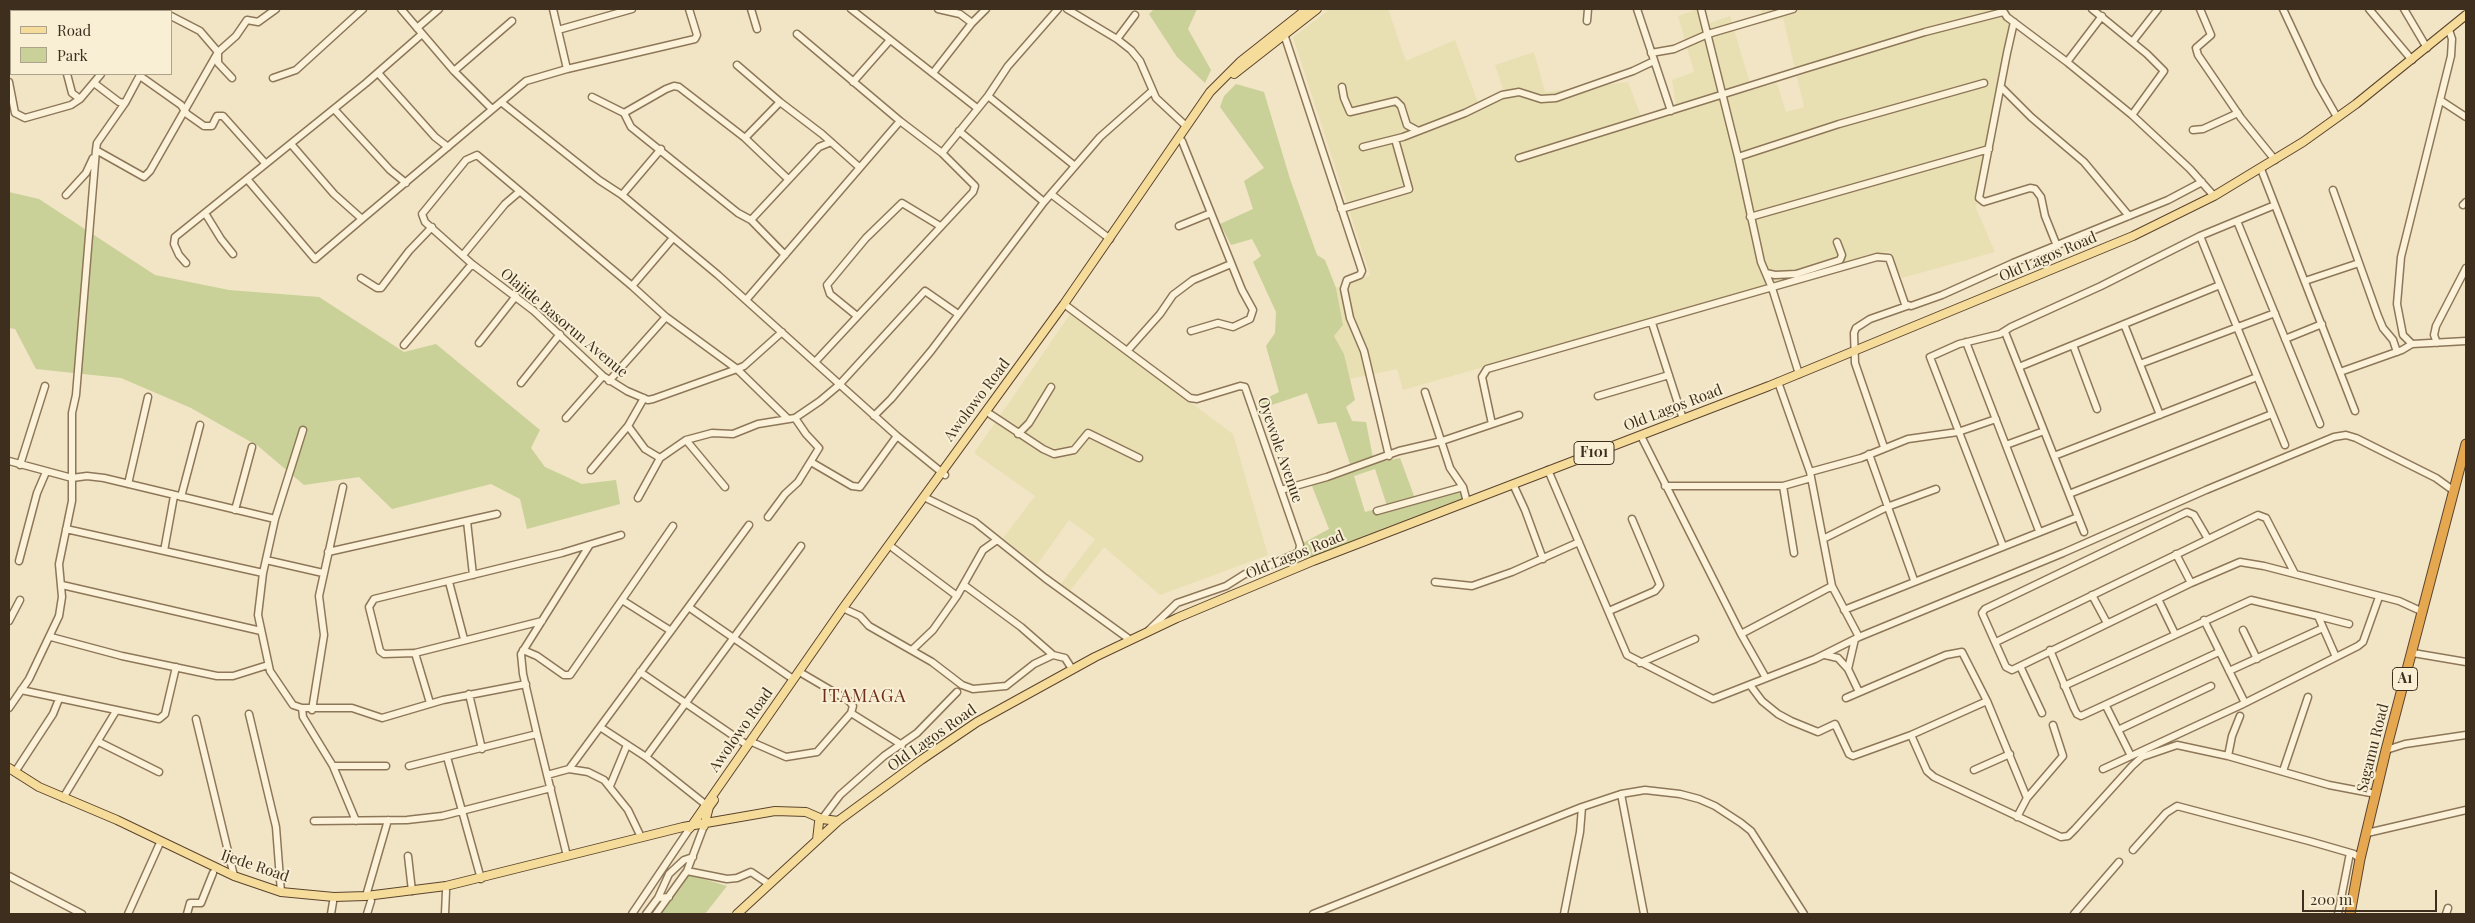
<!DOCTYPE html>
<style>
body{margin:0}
#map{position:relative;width:2475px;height:923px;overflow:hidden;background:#f1e5c5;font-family:"Playfair Display",serif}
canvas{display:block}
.frame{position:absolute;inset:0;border:10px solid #3d2e1e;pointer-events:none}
.legend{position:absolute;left:10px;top:10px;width:162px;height:65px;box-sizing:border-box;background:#f8efd5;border:1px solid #ada28c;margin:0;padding:6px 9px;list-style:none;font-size:15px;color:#3d2e1e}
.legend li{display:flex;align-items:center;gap:10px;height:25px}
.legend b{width:25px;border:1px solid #ada28c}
.scale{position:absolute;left:2302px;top:890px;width:135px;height:22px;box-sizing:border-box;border:2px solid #3d2e1e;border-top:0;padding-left:6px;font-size:15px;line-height:18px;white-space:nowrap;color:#3d2e1e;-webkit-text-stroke:4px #f8efd5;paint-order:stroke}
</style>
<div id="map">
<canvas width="2475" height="923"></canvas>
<div class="frame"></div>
<ul class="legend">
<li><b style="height:6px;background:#f6dc9b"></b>Road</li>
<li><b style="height:14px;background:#c9d198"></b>Park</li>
</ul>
<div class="scale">200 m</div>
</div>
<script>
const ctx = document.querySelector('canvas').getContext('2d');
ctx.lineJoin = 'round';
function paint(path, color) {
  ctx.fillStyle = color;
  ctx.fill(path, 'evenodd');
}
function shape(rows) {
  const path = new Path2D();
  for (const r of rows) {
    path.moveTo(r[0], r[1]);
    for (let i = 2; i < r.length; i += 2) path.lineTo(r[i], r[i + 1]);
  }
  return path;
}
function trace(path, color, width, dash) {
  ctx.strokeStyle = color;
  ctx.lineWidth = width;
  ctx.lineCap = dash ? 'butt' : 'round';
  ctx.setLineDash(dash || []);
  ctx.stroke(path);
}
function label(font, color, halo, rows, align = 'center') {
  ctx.font = font + ' "Playfair Display",serif';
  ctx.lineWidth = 4;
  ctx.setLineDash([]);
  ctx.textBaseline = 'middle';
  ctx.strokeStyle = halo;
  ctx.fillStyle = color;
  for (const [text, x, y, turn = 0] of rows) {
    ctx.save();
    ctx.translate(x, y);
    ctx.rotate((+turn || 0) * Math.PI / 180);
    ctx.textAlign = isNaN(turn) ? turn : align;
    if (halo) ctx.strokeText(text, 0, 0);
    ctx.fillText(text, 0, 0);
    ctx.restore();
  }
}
paint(shape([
 [1330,9,1388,9,1406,61,1455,40,1479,105,1505,95,1495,65,1534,52,1545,92,1628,82,1641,116,1676,106,1672,80,1694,72,1678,16,1698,9,1704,9,1709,23,1730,16,1752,90,1777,83,1786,112,1804,107,1783,18,1764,23,1761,9,2004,9,2012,29,1976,208,1995,252,1902,278,1889,251,1403,390,1397,369,1350,379,1344,354,1334,336,1343,325,1336,288,1370,275,1293,37],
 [1071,313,1233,434,1268,555,1160,595,1104,547,1069,592,1060,585,1095,539,1069,520,1037,565,1003,538,1035,496,974,453]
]), '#e8e0b2');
paint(shape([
 [1154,9,1197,9,1188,29,1211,70,1205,83,1177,57,1149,14],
 [1236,84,1264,92,1290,179,1317,255,1325,260,1336,288,1343,325,1334,336,1344,354,1355,400,1346,407,1352,421,1366,422,1374,463,1400,458,1417,504,1461,490,1471,497,1304,561,1303,543,1329,529,1312,486,1351,467,1336,422,1318,424,1307,393,1263,408,1259,402,1279,392,1266,346,1275,333,1276,312,1253,262,1261,256,1252,239,1231,245,1220,224,1253,209,1244,181,1264,168,1220,107,1224,96],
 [1375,469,1387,506,1365,512,1354,476],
 [9,192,39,199,155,275,229,290,319,297,404,352,436,344,540,430,531,448,545,467,582,484,616,480,620,504,527,529,520,499,491,484,392,509,359,477,304,485,258,446,191,408,121,378,36,369,15,329,9,328],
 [687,874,727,886,705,914,658,914]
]), '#c9d198');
const minor = shape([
 [54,9,54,11],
 [110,9,110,11],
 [401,9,454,71,492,109],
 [553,9,567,69],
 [751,9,757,29],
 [851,9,977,108],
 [938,9,960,14,972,23],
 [1067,9,1117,39,1131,50,1140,61,1156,98,1186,126],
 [1637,9,1671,111],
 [1701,9,1738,157,1761,262,1772,288,1799,374],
 [2002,9,2007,17,2067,62,2132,115,2190,169,2214,196],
 [2092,9,2147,54,2164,71,2132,115],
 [2200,9,2211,35,2196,48,2198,55,2241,118,2275,160],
 [2283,9,2318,84,2337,117],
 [2369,9,2412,60],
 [2404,9,2427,48],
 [165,11,166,9],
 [171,16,200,31,218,52,218,63,232,78],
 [1587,21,1588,9],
 [2014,22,2007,53,1979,198,1984,202,2030,188,2035,189,2041,197,2045,216,2057,246],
 [417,28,439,9],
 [558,30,632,9],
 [2449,30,2452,39,2451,56,2401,257,2397,304,2403,335,2412,344,2466,341],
 [797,34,900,121,942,153,975,186,973,192,815,362],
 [1284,34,1362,271,1360,275,1347,280,1344,289,1350,318,1364,351,1389,456],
 [1117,39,1135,15],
 [2133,41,2158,9],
 [1651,53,1674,49,1708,34,1793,9],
 [2067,62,2102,16],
 [737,65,780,102,822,134,859,167],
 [454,71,512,21],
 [378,73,435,137,448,147],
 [933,73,972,23,986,9],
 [67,74,72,93,80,99],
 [140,76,181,105,187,114,204,126,212,126,217,116,223,116,265,163],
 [273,78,296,70,363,9],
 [9,82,15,113,25,118,71,105,80,99,101,74],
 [853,82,890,40],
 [94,83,119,102,125,103,97,143,96,150,144,177,150,171,218,52,236,36,247,20,258,22,276,9],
 [1342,87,1344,98,1350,112,1396,101,1401,106,1407,125,1418,131],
 [2001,87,2031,117,2084,162,2129,216],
 [988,96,1075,166],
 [592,97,624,113,666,89,674,86,679,87,745,138,780,102],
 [2440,100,2466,117],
 [501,102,599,180,622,195,718,275,897,436,945,475],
 [125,103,140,75],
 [334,109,390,170,406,183],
 [624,113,631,127,738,213,751,220,785,255],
 [2193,130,2203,129,2238,113],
 [959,131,1044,202],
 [745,138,788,179],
 [1182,141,1242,290,1253,310,1250,319,1233,327,1218,323,1191,331],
 [291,144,334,194,362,219,526,81,567,69,695,39,697,35,689,9],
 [1363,147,1403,137,1465,113,1502,95,1519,92,1541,99,1556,98,1633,71,1654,61],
 [942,153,988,96,1008,66,1058,9],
 [1738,157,1839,124,1984,83],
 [1519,158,1804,69,1925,32,2003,12],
 [2261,169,2355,411],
 [247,179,315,259,362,219],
 [2333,190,2378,316,2383,328,2393,340,2397,352],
 [1051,194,1110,239],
 [66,195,86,173,93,158],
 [622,195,661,149],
 [2463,205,2466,202],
 [1341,209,1409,189,1395,139],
 [205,213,221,239,233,254],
 [1750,217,1989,149],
 [751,220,819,147,831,142],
 [2237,221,2320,424],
 [1179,226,1211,213],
 [2200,236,2285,445],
 [463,255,505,204,519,192],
 [186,263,179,255,174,244,175,237,366,83,422,34],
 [1766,273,1775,275,1796,274,1840,260,1842,255,1837,242],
 [361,278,377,288,381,288,409,251,432,227],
 [2305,281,2359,263],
 [632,286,673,238],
 [746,300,900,121],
 [1068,307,1190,398,1197,399,1240,386,1245,387,1300,545,1299,552,1253,573,1245,574,1226,586,1177,603,1149,630],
 [857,316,830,294,827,285,866,238,902,203,940,226],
 [1652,323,1683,419],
 [2124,324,2160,415],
 [782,332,744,366,737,369,653,399,648,400,627,391,603,376,534,311,472,264,425,222,422,214,466,160,477,155,632,286,666,317,737,369,788,419],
 [2005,332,2084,532],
 [2285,339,2322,324],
 [1966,342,2039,531],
 [479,343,516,296],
 [2437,343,2434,335,2436,326,2466,268],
 [404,345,472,264],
 [2073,345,2097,409],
 [1128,350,1160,314,1173,295,1193,280,1231,264],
 [2140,364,2275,313],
 [2019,367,2220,285],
 [2340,372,2402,350,2412,344],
 [609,381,666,317],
 [1778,382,1810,472,1832,586,1859,637],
 [521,383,560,334],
 [1425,392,1450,468,1463,487,1467,502],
 [1598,396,1669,375],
 [644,398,628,426,645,449,660,458],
 [990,414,1043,449,1054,454,1074,450,1088,433,1139,458],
 [874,416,891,399,931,351,1044,202,1100,137,1152,91],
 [566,418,603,376],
 [1492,424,1482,377,1487,369,1877,257,1889,258,1905,304,1911,306,1942,295,2013,263,2168,200,2202,182],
 [303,430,275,519,263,573,258,615,270,671,293,705,302,708,303,717,333,766,356,821],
 [1018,434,1029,423,1051,387],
 [1641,436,1741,634,1766,678],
 [686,440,725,487],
 [2006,445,2044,431],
 [1884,447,1855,363,1854,333,1856,328,1870,319,1907,306],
 [1869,454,1914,580],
 [2054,456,2257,377],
 [9,461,72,478,87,476,104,478,275,519],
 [811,462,852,486,860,487,897,436],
 [20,465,45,386],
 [591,470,628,426],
 [1548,470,1627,655,1713,699,1815,659,1859,637,2063,553,2206,490,2334,437,2346,435,2356,438,2436,478,2454,491],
 [1810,472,1861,458,1908,439,1958,432,1996,419],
 [128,484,148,397],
 [1513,484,1525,510,1543,559],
 [1665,486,1783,486,1811,478],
 [1783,486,1794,553],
 [1281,490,1327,477,1399,451,1442,441,1519,415],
 [2069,494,2272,414],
 [181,497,200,425],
 [638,498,660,458,686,440,712,433,733,434,758,424,795,418,820,401,839,385,925,291,958,314],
 [928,499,975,522,1045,578,1129,639],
 [235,510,252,447],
 [1377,511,1463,487],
 [768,517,785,494,798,482,819,448,806,434,795,418],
 [467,521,473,575],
 [66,529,263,573],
 [1823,539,1887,507,1936,489],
 [2208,539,2194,515,2187,512,1985,609,1982,613,2006,667,2012,670,2191,583,2240,562,2264,566,2399,601,2423,612],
 [2003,546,1930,357,1959,344,2000,334,2011,327,2101,286,2200,236,2275,205],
 [893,548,957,596],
 [164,551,174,496],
 [328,552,497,514],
 [2176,554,2191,583],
 [266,560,323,573],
 [19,561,37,493,46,472],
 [449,582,464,639],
 [1435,582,1472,586,1512,572,1579,542],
 [62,585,261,631],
 [964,585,1021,627,1053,655],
 [2092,595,2107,623],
 [2158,599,2175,634],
 [622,600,671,631],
 [690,608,793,679],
 [847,610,860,616,869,626,932,662,962,685,973,689,1006,686,1034,664,1053,655,1065,658,1072,669],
 [1844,610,2078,517],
 [1609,611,1655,591,1660,585,1632,519],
 [2318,616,2349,624],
 [2204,620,2245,703],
 [9,621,20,600],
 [542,621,415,653,384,654,380,651,369,607,374,599,562,553,621,535],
 [2243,630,2257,659],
 [1741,634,1832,586],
 [51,637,122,656,217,676,233,676,268,665],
 [1855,639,1848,669,1859,692],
 [1996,642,2258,515,2266,518,2295,574],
 [523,650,537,656,564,675,570,675,673,526],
 [912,650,933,630,957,596,983,550,997,540],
 [2050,650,2074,708,2077,714,2081,716,2219,652],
 [415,653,430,703],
 [2413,653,2466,662],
 [1825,655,1838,658,1848,669],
 [1640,663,1695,639],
 [2020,666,2042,713],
 [2229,671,2323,628],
 [640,672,747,745],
 [1750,685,1762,701,1778,714,1791,721,1818,732,1835,724,1849,754,1853,756,1911,735,1987,701],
 [2064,686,2251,600,2318,616,2336,657],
 [21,690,159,719,165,714,176,667],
 [469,694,482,749],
 [1846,698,1946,655,1962,652,1987,701,2027,798],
 [2106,706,2131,756],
 [9,708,29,679,59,616,62,597,59,564,72,501,72,413,76,395,96,150],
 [302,708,352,708,382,718,443,700,526,684],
 [312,710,324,635,319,596,343,487],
 [851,713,902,745],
 [249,714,276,827,281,892],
 [196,719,234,876],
 [600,727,646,757,705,804],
 [2118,730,2211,686],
 [1911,735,1927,771,1934,777,2061,837,2068,836,2075,829,2132,766,2142,757,2177,745,2228,756,2329,785,2376,794],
 [99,742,159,772],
 [754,743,786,757,817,752,851,713,853,706,849,701,803,674],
 [2386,750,2405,744,2466,735],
 [2228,756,2232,736,2240,716],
 [447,757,481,879],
 [646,757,801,546],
 [333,766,386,766],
 [409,766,537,734],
 [569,769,749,525],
 [2103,769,2241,705,2358,646,2363,642,2379,597],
 [1974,770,2010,754],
 [2283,771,2308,697],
 [15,772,53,714,59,699],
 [547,775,569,769,588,772,604,780,628,810,641,837],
 [610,786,627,745],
 [1621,794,1644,914],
 [63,798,116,711],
 [2017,817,2027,798,2063,756,2053,725],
 [822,819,840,795,884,756,917,733,957,692],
 [314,821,407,820,442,816,551,788],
 [2367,833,2466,810],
 [2133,850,2166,813,2177,806,2309,841,2354,854,2360,859],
 [408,856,412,891],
 [567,856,537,734,523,674,521,654,589,546],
 [687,871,727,879,737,878,751,872,769,884],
 [9,876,82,914],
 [366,896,388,820],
 [658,898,669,874,684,860,693,857],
 [128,914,159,845],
 [187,914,190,903,201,903,213,873],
 [331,914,333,902],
 [367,914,371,901],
 [445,914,446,891],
 [632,914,690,828],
 [646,914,658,898,669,897],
 [656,914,687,871,704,826],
 [1313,914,1582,807,1621,794,1645,790,1680,794,1699,799,1715,806,1741,823,1751,831,1804,914],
 [1564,914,1580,832,1582,807],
 [2074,914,2119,862],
 [2338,914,2350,853],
 [2446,914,2448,908]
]);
const major = shape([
 [1234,74,1317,9],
 [9,768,39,787,117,820,234,876,281,892,334,897,366,896,446,886,683,827,775,811,806,812,822,819,838,821],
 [704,826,709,807,714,800],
 [690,828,843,608,1064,304,1210,92,1240,62,1307,9],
 [817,840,819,822],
 [737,914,838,821,921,760,977,722,1095,657,1177,618,1313,561,1769,386,2133,236,2214,196,2303,142,2356,104,2466,15]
]);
const highway = shape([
 [2350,914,2360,859,2386,750,2466,444]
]);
trace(minor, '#8e7759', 9);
trace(major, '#5c442e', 10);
trace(highway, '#5c442e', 11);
trace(minor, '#fbf2d9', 6);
trace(major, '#f6dc9b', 8);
trace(highway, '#e5a851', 9);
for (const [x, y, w] of [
 [1594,453,40],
 [2405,679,25]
]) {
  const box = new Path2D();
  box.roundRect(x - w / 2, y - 11.5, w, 23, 4);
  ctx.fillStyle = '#f8efd5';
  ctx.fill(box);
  trace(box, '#3d2e1e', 1);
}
label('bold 14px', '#3d2e1e', null, [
 ["F101",1594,453],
 ["A1",2405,679]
]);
label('15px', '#3d2e1e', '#f8efd5', [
 ["Old Lagos Road",2048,257,-23],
 ["Olajide Basorun Avenue",564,323,40],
 ["Awolowo Road",977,400,-53],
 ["Old Lagos Road",1673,408,-21],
 ["Oyewole Avenue",1280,450,71],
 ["Old Lagos Road",1295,555,-22],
 ["Awolowo Road",741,730,-55],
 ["Old Lagos Road",932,738,-35],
 ["Sagamu Road",2373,748,-76],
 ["Ijede Road",255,866,19]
]);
ctx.letterSpacing = '1px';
label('18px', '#6d2e1b', '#f8efd5', [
 ["ITAMAGA",864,696]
]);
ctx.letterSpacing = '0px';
</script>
